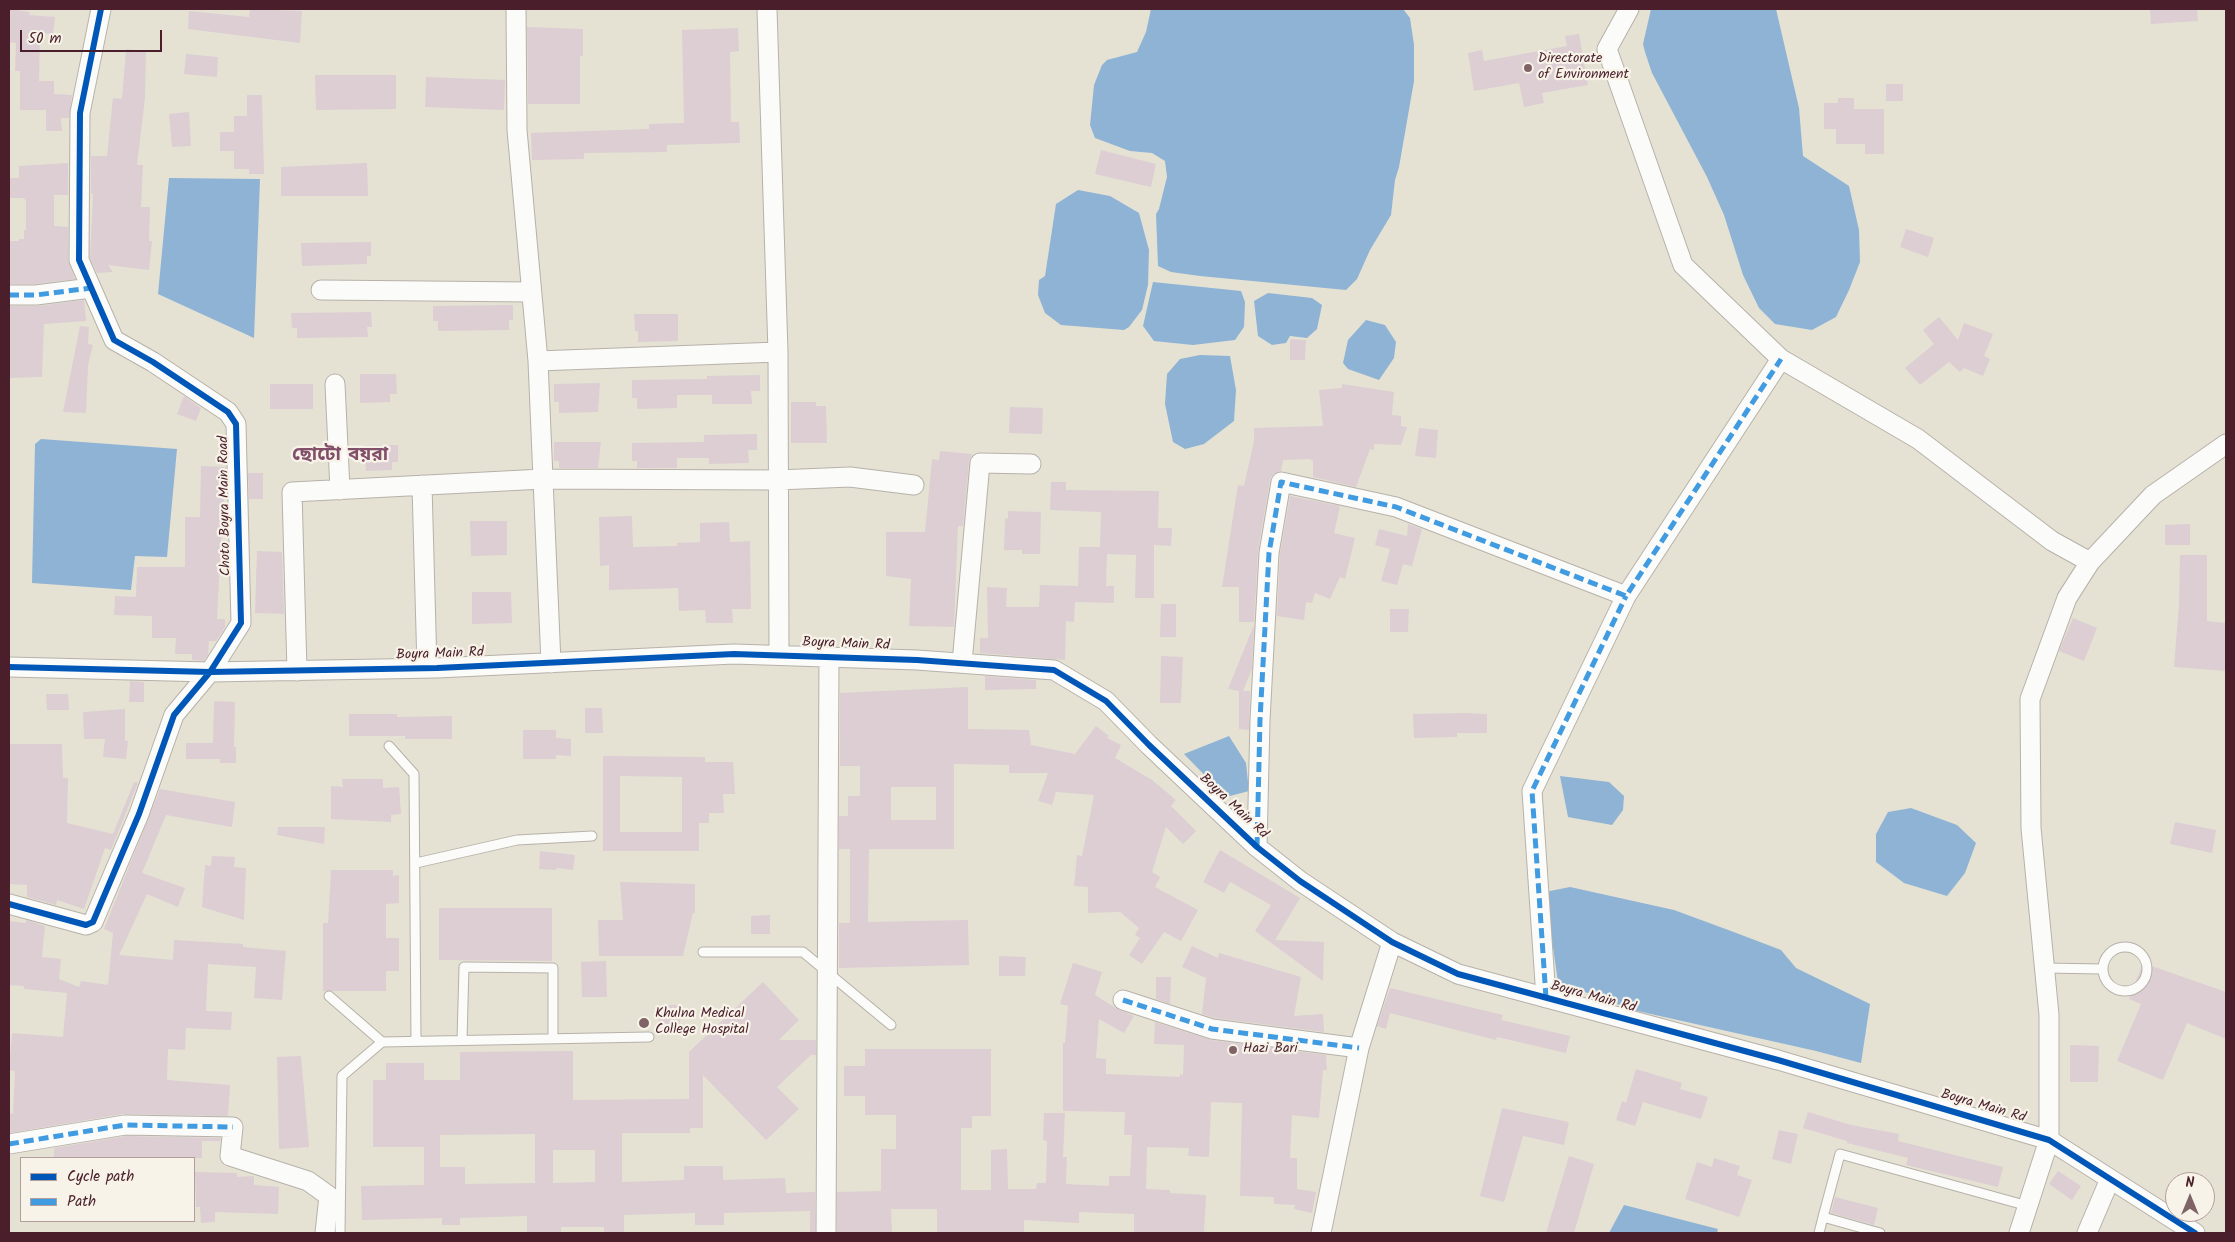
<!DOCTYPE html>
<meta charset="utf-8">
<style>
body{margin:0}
#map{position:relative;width:2235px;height:1242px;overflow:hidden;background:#e5e2d4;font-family:Kalam,sans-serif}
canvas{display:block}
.frame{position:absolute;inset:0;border:10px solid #4a1f2b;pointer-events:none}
.legend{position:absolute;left:20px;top:1157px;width:175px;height:65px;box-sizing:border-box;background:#f7f3e8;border:1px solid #b29e9c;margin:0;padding:6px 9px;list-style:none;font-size:15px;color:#4a1f2b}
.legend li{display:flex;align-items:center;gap:10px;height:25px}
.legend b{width:25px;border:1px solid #b29e9c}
.north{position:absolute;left:2165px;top:1172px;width:50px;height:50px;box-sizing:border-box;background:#f7f3e8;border:1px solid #b29e9c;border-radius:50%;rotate:0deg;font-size:14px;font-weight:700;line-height:20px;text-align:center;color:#4a1f2b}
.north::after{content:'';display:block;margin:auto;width:18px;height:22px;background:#806366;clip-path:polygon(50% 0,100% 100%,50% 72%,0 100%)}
.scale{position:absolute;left:20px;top:30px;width:142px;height:22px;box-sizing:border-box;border:2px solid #4a1f2b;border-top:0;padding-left:6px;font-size:15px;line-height:18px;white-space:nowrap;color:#4a1f2b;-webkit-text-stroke:4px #f7f3e8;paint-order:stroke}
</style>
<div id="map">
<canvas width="2235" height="1242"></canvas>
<div class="frame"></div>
<ul class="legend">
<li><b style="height:6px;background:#0057b8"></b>Cycle path</li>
<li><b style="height:6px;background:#409be1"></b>Path</li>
</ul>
<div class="north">N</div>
<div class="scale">50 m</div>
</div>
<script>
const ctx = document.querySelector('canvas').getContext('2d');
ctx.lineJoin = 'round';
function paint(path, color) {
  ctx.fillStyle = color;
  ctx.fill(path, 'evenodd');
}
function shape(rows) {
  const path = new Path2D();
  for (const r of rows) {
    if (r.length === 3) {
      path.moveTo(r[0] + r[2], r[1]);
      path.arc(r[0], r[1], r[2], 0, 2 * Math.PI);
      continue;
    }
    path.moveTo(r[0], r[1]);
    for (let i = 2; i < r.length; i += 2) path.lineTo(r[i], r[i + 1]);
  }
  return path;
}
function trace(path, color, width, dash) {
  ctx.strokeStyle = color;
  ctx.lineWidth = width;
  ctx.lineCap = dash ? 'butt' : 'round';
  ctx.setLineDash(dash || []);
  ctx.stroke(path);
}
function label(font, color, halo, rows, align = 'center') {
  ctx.font = font + ' Kalam,"Noto Sans Bengali",sans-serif';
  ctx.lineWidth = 4.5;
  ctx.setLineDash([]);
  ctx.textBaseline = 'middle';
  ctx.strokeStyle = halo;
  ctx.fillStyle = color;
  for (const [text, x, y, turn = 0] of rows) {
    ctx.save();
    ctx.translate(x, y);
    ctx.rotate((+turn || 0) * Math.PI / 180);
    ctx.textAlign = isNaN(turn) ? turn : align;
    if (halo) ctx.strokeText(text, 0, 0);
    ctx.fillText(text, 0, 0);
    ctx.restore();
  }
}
paint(shape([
 [1151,9,1403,9,1410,18,1414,45,1414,81,1399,167,1395,180,1391,215,1370,250,1357,279,1346,290,1200,276,1171,272,1158,266,1156,214,1159,209,1167,177,1165,161,1152,153,1130,151,1095,138,1090,125,1094,85,1102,65,1107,60,1137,52,1146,32],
 [1651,9,1776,9,1799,108,1803,156,1849,186,1859,230,1860,262,1849,290,1836,317,1812,330,1775,324,1759,308,1743,275,1724,215,1707,177,1652,73,1645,52,1643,44],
 [169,178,260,179,254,338,158,294],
 [1078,190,1110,196,1139,213,1149,250,1148,285,1142,310,1129,327,1124,330,1061,325,1045,313,1038,295,1039,280,1045,276,1056,204],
 [1153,282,1241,291,1245,302,1244,327,1235,340,1193,345,1154,341,1143,326],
 [1268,293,1312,298,1322,305,1317,329,1307,338,1290,336,1286,343,1272,345,1258,336,1254,301],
 [1366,320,1385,325,1396,342,1394,358,1379,380,1348,369,1343,363,1348,340],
 [1200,355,1230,356,1236,390,1234,421,1204,444,1185,449,1173,442,1165,404,1167,374,1180,359],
 [41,439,177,449,167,557,135,556,131,590,32,583,35,444],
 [1229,736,1246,763,1249,791,1226,797,1184,754],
 [1560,776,1609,782,1624,796,1623,810,1612,825,1568,817],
 [1911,808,1957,825,1976,843,1965,873,1947,896,1904,883,1876,862,1876,834,1888,812],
 [1570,887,1674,910,1731,931,1781,950,1796,968,1870,1004,1861,1063,1816,1051,1633,1010,1558,982,1545,892],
 [1624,1205,1718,1229,1717,1233,1609,1233]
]), '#8eb3d5');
paint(shape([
 [9,9,30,12,29,15,55,17,53,34,40,33,39,81,54,81,54,94,72,95,69,118,61,118,62,131,46,131,46,110,20,110,20,71,15,71,16,43,9,42],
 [250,9,302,11,300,43,188,29,189,11,249,17],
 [2150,9,2197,9,2198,21,2151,24],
 [527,27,583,29,583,56,580,56,580,104,528,104],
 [738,28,739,51,730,52,731,122,739,122,740,143,667,145,667,152,584,153,584,159,532,160,531,133,649,129,649,124,684,123,682,30],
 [1579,34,1588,85,1542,93,1544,103,1524,107,1519,83,1474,91,1468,53,1482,50,1484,61,1567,46,1565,36],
 [126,49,146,51,145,98,137,165,143,165,141,207,150,207,149,241,152,241,149,270,108,265,113,272,97,273,90,258,93,194,91,194,91,156,107,156,113,98,122,99],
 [186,54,218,57,217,77,184,74],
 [315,75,396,75,396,109,316,110],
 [426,77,505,80,504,110,425,107],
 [1886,84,1903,84,1903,101,1886,101],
 [247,95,262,95,264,174,249,174,249,169,234,169,234,151,220,151,220,132,234,132,234,116,247,116],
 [1838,98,1854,98,1854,109,1884,109,1884,154,1865,154,1865,144,1836,144,1836,129,1824,129,1824,103,1838,103],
 [189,112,191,146,172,147,169,114],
 [1101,150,1156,164,1151,187,1095,174],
 [68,163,68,195,54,195,54,226,68,227,68,260,75,279,35,284,9,284,9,241,19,241,19,239,24,239,24,230,26,230,26,201,24,198,9,198,9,178,19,178,19,166],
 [367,163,368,196,281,196,281,167],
 [1906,229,1934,238,1928,257,1900,247],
 [371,242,371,256,367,256,367,264,302,266,301,243],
 [84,300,86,321,44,324,42,377,9,378,9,306,37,306],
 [513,305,513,320,509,320,509,330,438,331,438,321,433,321,433,306],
 [371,312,372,327,367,327,368,337,297,338,297,328,292,328,291,313],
 [634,314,678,314,678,341,638,342,638,331,635,331],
 [1939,317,1958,340,1964,323,1993,334,1984,356,1990,359,1983,376,1964,368,1960,372,1949,362,1920,385,1905,368,1934,344,1923,330],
 [80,326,89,327,88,344,93,345,88,365,86,413,63,412],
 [1290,339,1306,340,1305,360,1290,360],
 [360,374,396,374,397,394,390,394,390,402,360,403],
 [760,375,760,391,751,391,752,404,712,404,712,395,677,395,677,408,637,409,637,398,632,398,632,380,707,379,707,376],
 [600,383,598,412,559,413,559,402,554,402,554,384],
 [270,384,313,384,313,409,270,409],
 [1342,384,1394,392,1392,415,1401,416,1401,426,1407,427,1401,445,1374,444,1374,450,1370,449,1356,487,1313,477,1313,461,1310,459,1283,460,1281,471,1273,474,1270,480,1258,551,1254,622,1239,622,1239,587,1222,587,1238,485,1244,486,1254,441,1254,428,1323,426,1319,390,1342,388],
 [184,396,201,408,196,421,177,414],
 [791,402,816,402,816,406,826,406,827,443,791,443],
 [1010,407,1043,408,1042,434,1009,433],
 [1419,428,1438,430,1436,458,1415,456],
 [757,434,757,450,748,450,749,463,709,464,709,458,677,458,677,468,637,468,637,461,632,461,632,443,704,442,704,435],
 [554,442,601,442,598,468,559,468,559,461,554,461],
 [365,445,398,445,398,462,392,462,392,470,366,471],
 [940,451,972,454,969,462,963,526,958,526,954,627,909,626,911,579,886,576,886,532,925,532,932,459,939,460],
 [201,466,226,467,227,498,224,498,221,540,217,619,225,619,225,627,216,641,209,641,208,655,204,661,192,660,192,654,175,654,176,638,152,638,152,616,114,615,115,596,136,597,137,567,185,567,185,517,200,517],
 [248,473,263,473,263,499,249,499],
 [1051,482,1066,482,1066,490,1159,491,1158,528,1172,528,1171,546,1154,545,1154,598,1135,598,1136,555,1107,554,1106,586,1114,586,1114,603,1075,602,1074,622,1066,621,1065,660,980,653,980,638,988,638,987,587,1007,588,1006,607,1039,607,1040,585,1078,586,1079,547,1100,547,1101,512,1050,510],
 [1290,496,1340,506,1334,533,1355,538,1345,579,1340,577,1330,599,1315,593,1312,603,1306,602,1304,620,1277,616,1280,554],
 [1008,511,1041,512,1040,554,1022,554,1022,550,1004,550,1005,518,1008,519],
 [632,516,633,547,677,546,677,543,700,542,700,523,729,522,730,542,750,541,751,609,732,609,733,623,706,623,705,610,679,611,678,588,609,590,609,565,600,566,599,517],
 [470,521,507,521,507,555,471,556],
 [1408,524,1422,529,1412,566,1403,564,1404,561,1397,585,1381,581,1390,549,1375,545,1379,529,1407,536],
 [2190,524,2190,545,2165,545,2165,525],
 [257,551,282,552,284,614,255,613],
 [2180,555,2207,555,2207,621,2226,623,2226,671,2174,667,2179,604],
 [472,592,511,592,512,623,472,624],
 [1161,604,1176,604,1176,637,1160,637],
 [1390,609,1409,609,1408,632,1390,632],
 [2073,618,2097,628,2084,661,2059,651],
 [1254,625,1252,669,1243,691,1250,691,1249,730,1239,729,1239,691,1228,689],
 [1161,656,1183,657,1181,703,1160,703],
 [985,676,1036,680,1036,689,985,690],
 [130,681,144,682,144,702,129,702],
 [968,687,968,729,1029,730,1031,745,1075,754,1096,726,1109,736,1107,738,1121,745,1115,758,1152,780,1176,800,1171,806,1196,831,1183,844,1166,827,1152,872,1160,877,1155,887,1198,910,1181,941,1164,932,1142,964,1129,955,1140,938,1135,935,1139,928,1120,912,1088,913,1088,887,1074,886,1077,855,1082,856,1094,795,1056,792,1052,805,1038,801,1048,773,1009,773,1009,765,954,764,954,849,869,849,868,922,968,920,969,965,839,968,839,923,850,923,850,849,839,849,839,816,848,816,848,796,860,796,860,766,840,766,840,693],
 [891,787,936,787,936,820,891,820],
 [46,694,68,694,69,710,47,710],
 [214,701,235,702,234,747,236,747,236,763,220,763,220,759,186,759,186,743,213,743],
 [585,708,602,708,603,733,585,733],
 [125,709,125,741,128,741,126,759,103,757,105,739,84,739,83,712],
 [1464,713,1487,714,1487,733,1457,733,1457,737,1414,738,1413,714],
 [349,714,397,714,397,717,452,716,452,739,405,739,405,736,349,736],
 [523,730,556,730,556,738,571,739,571,756,556,755,556,759,523,759],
 [9,744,62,744,63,778,68,778,67,823,113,834,134,782,138,783,111,850,105,848,84,909,57,900,56,905,27,897,27,885,9,884],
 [603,756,705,757,705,762,733,762,735,794,723,794,724,813,709,813,709,823,699,823,699,851,603,851],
 [620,776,682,777,682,832,620,832],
 [342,779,383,779,383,788,399,787,401,814,391,815,391,822,331,819,331,786,343,787],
 [160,789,235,802,232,827,166,815,142,873,185,888,178,907,147,894,119,955,173,960,174,940,243,944,243,947,286,951,282,1000,254,998,256,967,208,964,206,1011,232,1012,231,1030,186,1028,185,1050,168,1049,167,1080,230,1085,228,1116,123,1114,9,1133,9,1113,13,1114,15,1071,9,1070,12,1033,63,1037,67,993,24,989,24,986,9,985,9,921,26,923,26,920,45,926,42,957,61,959,59,979,79,987,81,981,108,985,113,933,104,929],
 [2175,822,2216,830,2212,853,2170,844],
 [278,827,325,827,324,844,277,835],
 [1220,850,1300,898,1275,940,1324,942,1323,981,1255,931,1271,905,1230,882,1224,893,1203,882],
 [540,851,575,855,573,870,557,868,556,870,539,869],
 [212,856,235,857,234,867,246,868,244,920,202,907,205,865,211,866],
 [331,870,393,870,393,876,399,875,399,903,386,904,386,938,399,938,399,971,386,971,386,991,323,991,323,923,328,923],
 [620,882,695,884,695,913,693,913,683,956,599,956,598,920,623,920],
 [439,908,552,908,552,961,439,960],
 [770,915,770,934,751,934,751,916],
 [1192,946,1218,958,1219,953,1301,977,1294,1016,1323,1014,1324,1032,1214,1018,1202,1014,1206,978,1182,967],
 [999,956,1026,957,1025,976,999,976],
 [606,961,607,997,582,997,581,962],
 [1073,963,1102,972,1095,995,1119,1010,1134,1016,1124,1033,1099,1019,1096,1058,1106,1059,1106,1074,1180,1077,1180,1074,1183,1075,1184,1045,1154,1044,1155,1022,1211,1040,1326,1055,1327,1070,1323,1070,1319,1118,1292,1115,1290,1158,1297,1158,1297,1189,1316,1192,1312,1213,1294,1209,1295,1205,1274,1204,1274,1197,1240,1196,1242,1103,1211,1102,1209,1157,1188,1156,1189,1148,1147,1147,1146,1189,1170,1190,1170,1193,1206,1195,1204,1233,1134,1233,1134,1214,1079,1212,1079,1223,1024,1220,1024,1233,937,1233,937,1209,891,1209,892,1233,837,1233,837,1192,881,1191,881,1149,896,1149,896,1115,865,1115,865,1096,844,1096,844,1066,865,1066,865,1049,991,1049,991,1116,972,1116,972,1128,961,1128,961,1190,991,1190,991,1150,1007,1149,1008,1189,1036,1189,1037,1183,1046,1183,1047,1141,1043,1140,1044,1113,1065,1113,1063,1157,1067,1157,1066,1184,1109,1186,1109,1176,1130,1176,1132,1135,1124,1135,1125,1112,1063,1111,1063,1043,1065,1043,1068,1006,1060,1004],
 [2143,963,2226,992,2226,1039,2187,1023,2163,1080,2117,1061,2141,1004,2129,999],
 [1156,977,1171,977,1170,1004,1156,999],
 [763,982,799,1020,779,1040,816,1040,816,1055,811,1055,777,1087,799,1109,766,1140,703,1075,703,1128,690,1128,690,1133,622,1133,622,1182,684,1180,684,1166,723,1166,723,1180,785,1178,786,1193,815,1192,815,1233,810,1233,810,1211,724,1213,724,1225,695,1225,695,1213,624,1215,624,1233,604,1233,604,1227,561,1227,561,1233,527,1233,527,1216,460,1218,460,1225,442,1225,442,1218,362,1220,361,1186,424,1185,424,1147,373,1147,373,1080,386,1080,386,1063,424,1063,424,1080,460,1080,460,1052,573,1051,573,1100,689,1099,689,1052],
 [535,1134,535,1183,465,1184,465,1167,440,1167,440,1135],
 [553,1150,595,1150,595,1182,553,1183],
 [1390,988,1503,1015,1501,1020,1570,1036,1566,1053,1497,1037,1496,1040,1390,1013,1386,1029,1377,1026],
 [659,1005,680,1005,680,1024,659,1024],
 [2070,1045,2099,1046,2098,1082,2070,1082],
 [301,1056,309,1147,279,1149,277,1057],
 [1636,1069,1682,1083,1680,1089,1708,1097,1701,1119,1643,1102,1635,1126,1616,1120,1622,1101,1626,1103],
 [1502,1108,1569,1122,1564,1145,1523,1136,1504,1202,1480,1196],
 [1808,1112,1851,1125,1899,1134,1898,1141,2003,1167,1998,1187,1906,1165,1908,1158,1847,1143,1847,1141,1803,1128],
 [1779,1130,1798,1134,1791,1164,1772,1159],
 [126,1136,221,1138,220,1141,202,1141,202,1158,54,1158,54,1148],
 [1569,1156,1594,1164,1574,1233,1546,1233],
 [1714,1158,1740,1166,1737,1175,1752,1180,1739,1217,1685,1199,1697,1162,1712,1167],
 [2058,1171,2081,1186,2072,1200,2049,1184],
 [195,1172,237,1173,237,1177,254,1176,254,1185,279,1187,278,1214,215,1212,215,1222,201,1223,200,1207,196,1207],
 [1835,1197,1878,1208,1874,1225,1831,1213]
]), '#dcced3');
const service = shape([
 [389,746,414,774,416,1041],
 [416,863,517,840,592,836],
 [2125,969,22],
 [703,952,803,952,891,1025],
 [2045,968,2102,969],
 [329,996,382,1042],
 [462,1040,464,967,553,968,553,1039],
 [340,1233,342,1076,382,1042,649,1037],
 [1819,1233,1823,1217],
 [1880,1233,1823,1217,1840,1154,2028,1206]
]);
const minor = shape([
 [516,9,517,130,538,361,543,479,777,480,850,477,914,485],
 [767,9,778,352,779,655],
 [1629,9,1607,49,1683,265,1781,359,1918,439,2052,541,2090,562],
 [321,290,531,292],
 [9,295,36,295,91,288],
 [538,361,778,352],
 [335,384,340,490],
 [422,485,427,668],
 [962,663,980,463,1031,464],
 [9,667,210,672,437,668,734,654,917,660,1054,670,1106,701,1149,745,1257,847,1300,881,1392,942,1458,974,1778,1060,2049,1140,2195,1233],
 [297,671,292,492,543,479,551,663],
 [1257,847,1260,720,1269,553,1281,482,1396,507,1626,596,1781,359],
 [9,904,86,925,93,922,139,814,174,715,210,672,241,623,236,424,228,412,153,362,114,340,79,260,80,113,101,9],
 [1546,998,1532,791,1626,596],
 [1123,1000,1212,1029,1359,1048],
 [9,1144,125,1125,233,1127,230,1156,308,1181,329,1196,325,1233],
 [826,1233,829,657],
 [1321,1233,1359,1048,1392,942],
 [2019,1233,2049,1140,2049,1015,2031,828,2030,699,2067,598,2090,562,2153,495,2226,444],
 [2087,1233,2110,1179]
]);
trace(service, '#b7b1a9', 11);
trace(minor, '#b7b1a9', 21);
trace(service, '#fbfbf9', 9);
trace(minor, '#fbfbf9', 19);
trace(shape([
 [9,295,36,295,91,288],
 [1257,847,1260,720,1269,553,1281,482,1396,507,1626,596,1781,359],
 [1546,998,1532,791,1626,596],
 [1123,1000,1212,1029,1359,1048],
 [9,1144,125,1125,233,1127]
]), '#409be1', 5, [10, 5]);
trace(shape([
 [9,667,210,672,437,668,734,654,917,660,1054,670,1106,701,1149,745,1257,847,1300,881,1392,942,1458,974,1778,1060,2049,1140,2195,1233],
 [9,904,86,925,93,922,139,814,174,715,210,672,241,623,236,424,228,412,153,362,114,340,79,260,80,113,101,9]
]), '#0057b8', 6);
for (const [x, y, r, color] of [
 [1528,68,5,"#806366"],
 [644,1023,6,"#806366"],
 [1233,1050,5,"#806366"]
]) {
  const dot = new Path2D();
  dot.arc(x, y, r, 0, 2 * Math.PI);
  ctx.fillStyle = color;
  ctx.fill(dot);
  trace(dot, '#f7f3e8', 2);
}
label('14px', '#4a1f2b', '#f7f3e8', [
 ["Directorate",1538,60],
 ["of Environment",1538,76],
 ["Khulna Medical",655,1015],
 ["College Hospital",655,1031],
 ["Hazi Bari",1243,1050]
], 'left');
label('14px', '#4a1f2b', '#f7f3e8', [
 ["Choto Boyra Main Road",226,506,-91],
 ["Boyra Main Rd",846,645,2],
 ["Boyra Main Rd",440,655,-2],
 ["Boyra Main Rd",1233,807,43],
 ["Boyra Main Rd",1593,998,15],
 ["Boyra Main Rd",1983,1107,16]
]);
label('bold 19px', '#824f6b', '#f7f3e8', [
 ["ছোটো বয়রা",340,457]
]);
</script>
